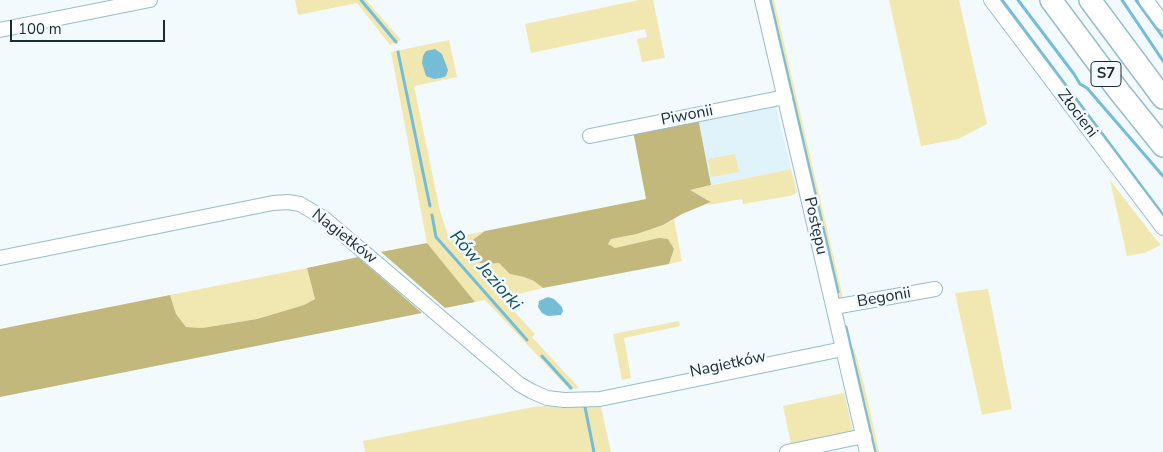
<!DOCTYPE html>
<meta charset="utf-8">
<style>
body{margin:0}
#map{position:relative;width:1163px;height:452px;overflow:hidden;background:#f3fafd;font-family:"Nunito Sans",sans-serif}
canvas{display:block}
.scale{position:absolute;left:10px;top:20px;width:155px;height:22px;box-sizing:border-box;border:2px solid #1c2b31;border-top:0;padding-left:6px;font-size:15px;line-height:18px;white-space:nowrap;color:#1c2b31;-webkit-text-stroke:4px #f3fafd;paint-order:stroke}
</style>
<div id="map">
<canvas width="1163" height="452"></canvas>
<div class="scale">100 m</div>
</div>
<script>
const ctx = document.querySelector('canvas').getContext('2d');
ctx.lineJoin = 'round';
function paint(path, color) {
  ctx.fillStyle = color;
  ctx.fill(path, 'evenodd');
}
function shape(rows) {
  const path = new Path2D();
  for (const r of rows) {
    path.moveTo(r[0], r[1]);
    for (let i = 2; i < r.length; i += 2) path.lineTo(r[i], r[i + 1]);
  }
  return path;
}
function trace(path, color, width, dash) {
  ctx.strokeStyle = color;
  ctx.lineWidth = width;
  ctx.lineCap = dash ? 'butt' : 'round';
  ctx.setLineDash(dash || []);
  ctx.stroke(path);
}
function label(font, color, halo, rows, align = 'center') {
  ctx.font = font + ' "Nunito Sans",sans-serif';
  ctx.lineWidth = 5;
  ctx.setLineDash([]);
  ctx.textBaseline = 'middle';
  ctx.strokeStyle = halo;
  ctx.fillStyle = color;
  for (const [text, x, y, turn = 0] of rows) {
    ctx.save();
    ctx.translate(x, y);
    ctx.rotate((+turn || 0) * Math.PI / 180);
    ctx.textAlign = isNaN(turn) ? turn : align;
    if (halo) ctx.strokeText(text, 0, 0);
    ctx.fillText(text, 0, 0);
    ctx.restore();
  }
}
paint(shape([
 [775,103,791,169,711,185,698,118]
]), '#e0f2fa');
paint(shape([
 [295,0,366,0,401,40,390,45,357,3,298,15],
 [639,0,653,0,665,58,642,62,637,39,647,37,645,29,531,53,525,24],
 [768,0,774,0,843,298,837,299],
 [889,0,959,0,987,124,958,139,921,146],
 [449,40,457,77,414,86,440,211,449,239,485,231,470,242,463,253,474,261,485,264,499,262,510,274,524,277,534,281,543,288,502,298,535,334,532,337,579,388,570,390,485,300,475,302,427,243,391,52],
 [735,154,739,172,711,177,708,159],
 [791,169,797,193,790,196,743,204,742,199,708,205,711,202,707,199,689,190],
 [1110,180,1154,237,1161,245,1144,253,1127,256],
 [674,219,682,261,669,264,674,249,625,246,615,248,608,244,611,239,637,234,663,225],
 [307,268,315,299,304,305,257,319,202,328,186,327,176,314,170,295],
 [988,289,1012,409,982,415,955,293],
 [679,321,680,326,624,338,631,378,622,380,613,334],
 [854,348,864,385,879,452,874,452,850,349],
 [844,393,853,431,791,444,783,406],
 [600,403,611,452,365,452,363,441,533,407,544,406,564,408]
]), '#f0e7b1');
paint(shape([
 [698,118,711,185,690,190,711,202,682,214,663,225,637,234,611,239,608,244,615,248,659,238,668,239,674,249,669,264,543,288,534,281,524,277,510,274,499,263,485,264,474,261,463,253,470,242,485,231,646,199,633,131],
 [427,243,475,302,445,308,381,252],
 [358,257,422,313,0,397,0,329,170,295,176,314,186,327,202,328,257,319,304,305,315,299,307,268]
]), '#c2b87b');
paint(shape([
 [435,49,442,54,448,70,446,76,441,78,434,79,426,76,422,63,423,56,426,51],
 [548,297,554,299,562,307,563,311,561,315,548,316,542,313,538,307,539,301]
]), '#75bcd7');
trace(shape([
 [361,0,396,42],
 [770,0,838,292],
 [1002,0,1163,215],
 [1018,0,1074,74,1080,84,1087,88,1163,176],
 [1122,0,1163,61],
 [1136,0,1163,37],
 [398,52,430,206],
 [432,215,436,237,527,340],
 [846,327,875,452],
 [542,356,571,388],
 [585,407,594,452]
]), '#75bcd7', 3);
const minor = shape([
 [762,0,867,452],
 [991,0,1163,228],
 [1146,0,1163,23],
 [0,30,150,0],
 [590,136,785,97],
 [0,258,273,203,288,202,300,204,325,219,519,384,531,391,547,398,564,400,600,399,843,349],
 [834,307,935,289],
 [787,452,864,436]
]);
const highway = shape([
 [1051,0,1118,90,1163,146],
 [1090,0,1163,98]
]);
trace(minor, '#97bccb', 16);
trace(highway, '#97bccb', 24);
trace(minor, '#fff', 14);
trace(highway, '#fff', 21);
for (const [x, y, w] of [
 [1106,74,30]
]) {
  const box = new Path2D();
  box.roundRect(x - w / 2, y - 12.5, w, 25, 4);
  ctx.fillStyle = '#f3fafd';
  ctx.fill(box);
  trace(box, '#1c2b31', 1);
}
label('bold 15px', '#1c2b31', null, [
 ["S7",1106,74]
]);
label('16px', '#1c2b31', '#f3fafd', [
 ["Złocieni",1077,114,53],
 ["Piwonii",687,116,-11],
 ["Postępu",815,226,77],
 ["Nagietków",344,237,38],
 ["Begonii",884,298,-10],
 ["Nagietków",728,365,-12]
]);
label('italic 18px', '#114d60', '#f3fafd', [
 ["Rów Jeziorki",485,271,49]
]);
</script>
